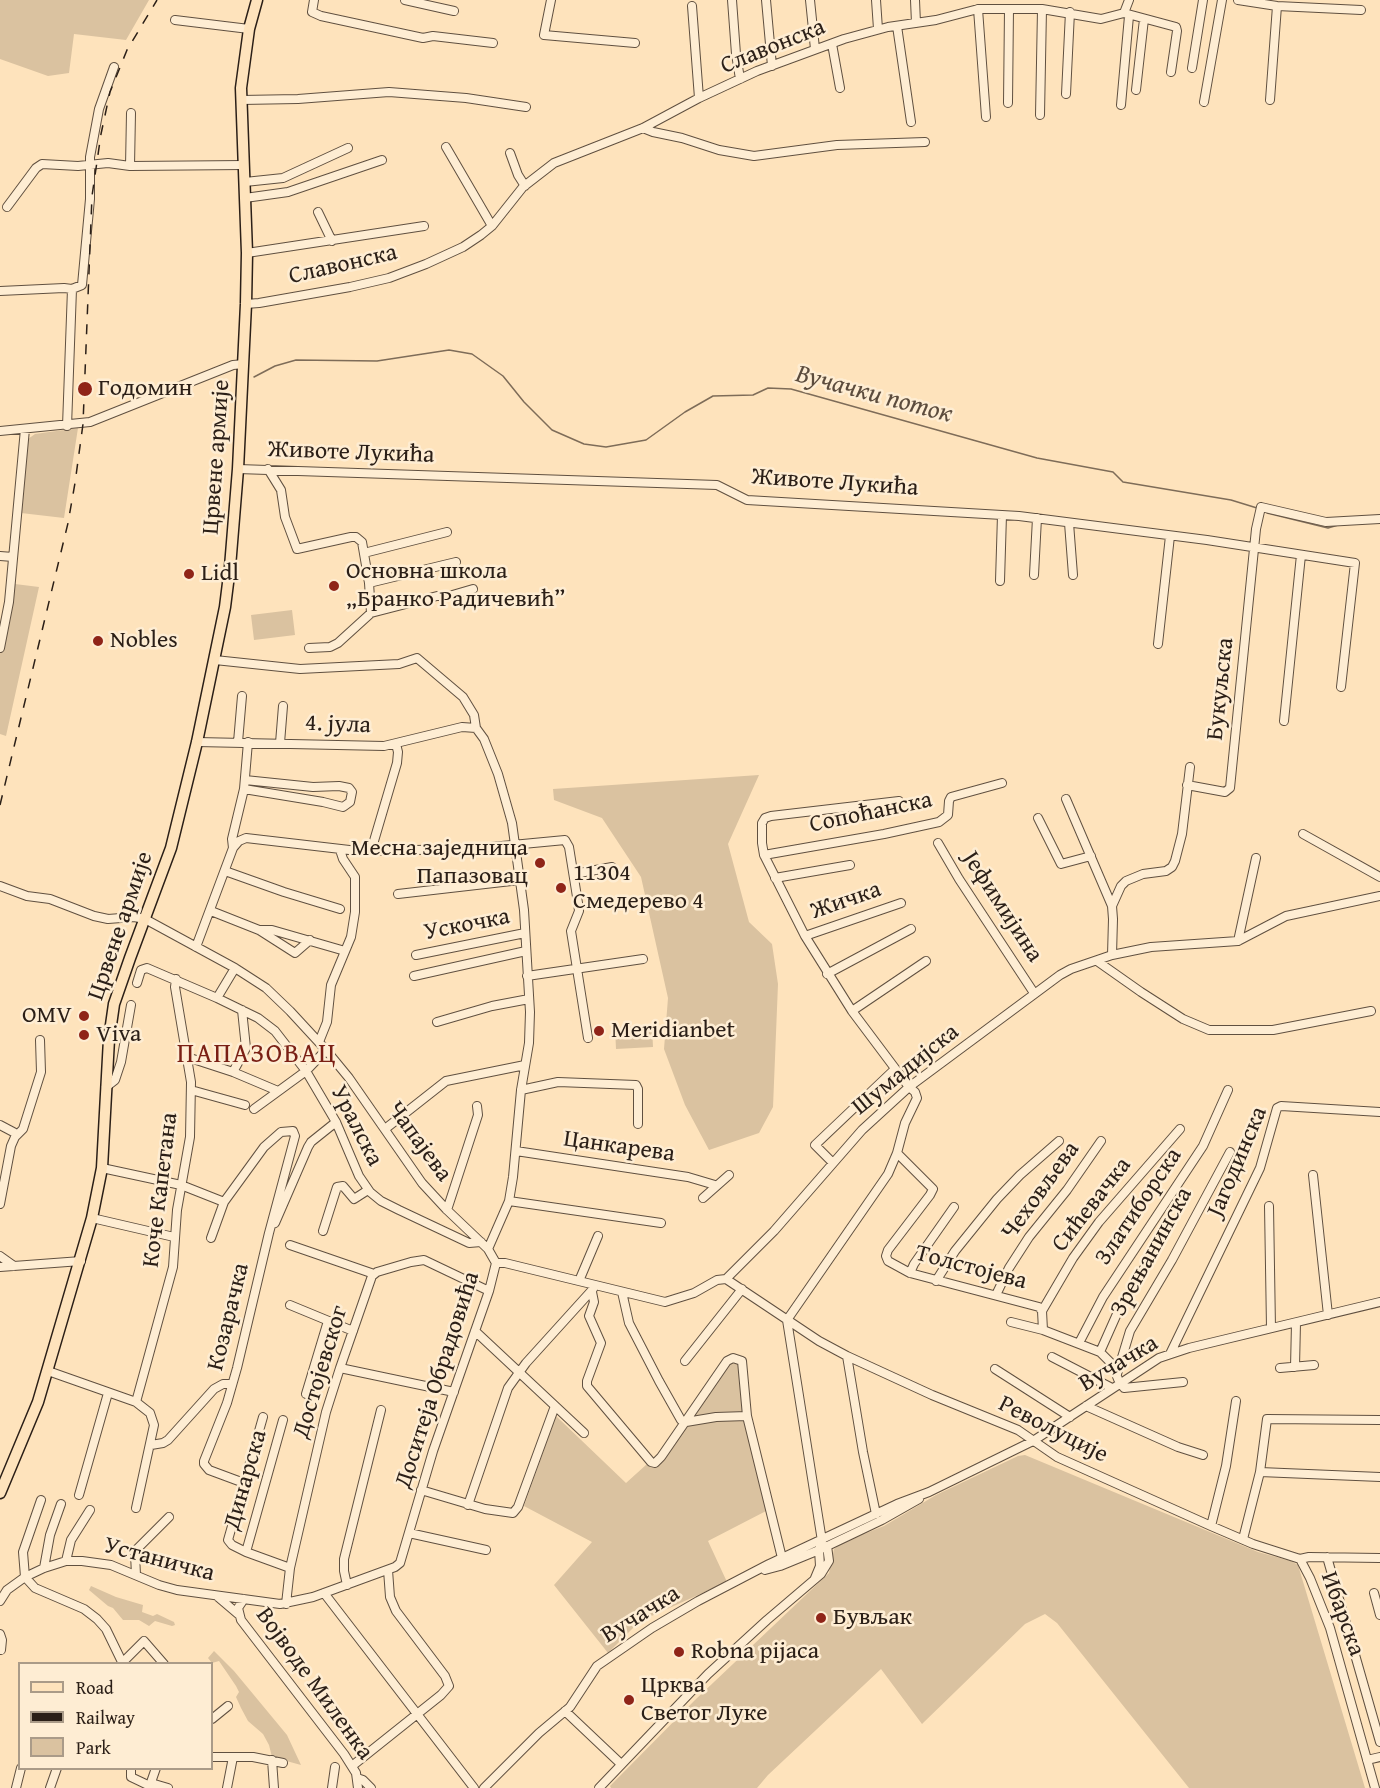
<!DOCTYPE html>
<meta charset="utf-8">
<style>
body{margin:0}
#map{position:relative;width:1380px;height:1788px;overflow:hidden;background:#fee3bc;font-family:"Gentium Book Plus",serif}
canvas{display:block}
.legend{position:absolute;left:18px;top:1662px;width:195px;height:108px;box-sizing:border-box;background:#feedd3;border:2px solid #aa9b88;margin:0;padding:8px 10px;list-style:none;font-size:18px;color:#2b1f17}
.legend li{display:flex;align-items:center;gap:12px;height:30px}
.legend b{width:30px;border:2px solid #aa9b88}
</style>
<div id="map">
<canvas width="1380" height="1788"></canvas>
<ul class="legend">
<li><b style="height:8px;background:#fee3bc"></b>Road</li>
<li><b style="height:8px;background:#2b1f17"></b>Railway</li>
<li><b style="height:16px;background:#dac2a0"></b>Park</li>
</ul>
</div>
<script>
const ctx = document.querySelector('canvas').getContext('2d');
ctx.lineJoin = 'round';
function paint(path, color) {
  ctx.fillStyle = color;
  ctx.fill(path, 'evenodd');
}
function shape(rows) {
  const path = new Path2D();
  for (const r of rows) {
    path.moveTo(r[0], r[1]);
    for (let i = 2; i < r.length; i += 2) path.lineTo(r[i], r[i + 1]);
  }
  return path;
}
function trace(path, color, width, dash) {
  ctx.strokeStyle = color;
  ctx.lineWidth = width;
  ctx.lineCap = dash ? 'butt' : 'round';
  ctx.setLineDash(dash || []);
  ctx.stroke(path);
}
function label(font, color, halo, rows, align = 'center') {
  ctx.font = font + ' "Gentium Book Plus",serif';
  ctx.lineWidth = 5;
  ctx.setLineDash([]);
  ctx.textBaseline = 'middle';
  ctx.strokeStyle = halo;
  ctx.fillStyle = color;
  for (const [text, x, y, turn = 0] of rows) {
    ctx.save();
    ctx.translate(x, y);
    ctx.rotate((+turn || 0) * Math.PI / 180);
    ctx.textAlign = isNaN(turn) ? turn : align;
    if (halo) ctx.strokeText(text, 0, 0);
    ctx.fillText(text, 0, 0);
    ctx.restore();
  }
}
paint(shape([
 [0,0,149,0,126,40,74,34,69,73,48,76,0,59],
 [78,428,64,518,21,513,28,439,35,434],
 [15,584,39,587,6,736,0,734,0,653,3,650,10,622],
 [292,610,295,635,254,640,251,615],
 [759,775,728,844,749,922,772,944,778,984,773,1107,759,1133,709,1150,685,1105,664,1049,668,998,641,877,602,818,554,800,553,789],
 [652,1026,653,1047,616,1049,615,1027],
 [731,1362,735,1362,739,1365,768,1510,708,1541,727,1582,647,1618,637,1624,608,1653,554,1585,592,1542,524,1506,556,1416,626,1483,647,1464,655,1467],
 [1025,1455,1234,1542,1258,1552,1291,1561,1298,1565,1365,1788,1189,1788,1057,1623,1045,1614,1025,1624,922,1724,881,1669,768,1775,757,1788,611,1788,610,1786,695,1700,829,1573,834,1549,841,1543,884,1526,936,1495,1018,1456],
 [91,1586,116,1597,143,1605,142,1612,153,1616,157,1614,174,1622,175,1625,172,1626,155,1621,149,1626,139,1620,123,1620,113,1608,108,1606,89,1590],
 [214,1651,234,1671,287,1735,301,1765,272,1757,269,1745,263,1734,248,1721,241,1708,236,1697,239,1692,236,1686,219,1661,212,1663,208,1658]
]), '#dac2a0');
trace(shape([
 [254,377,275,366,296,360,377,361,449,350,472,354,503,376,524,402,552,430,584,444,606,447,646,440,685,412,713,396,753,395,768,388,791,389,1037,458,1113,472,1123,482,1231,500,1257,508],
 [1267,513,1328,528,1338,525]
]), '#7e6c58', 1.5);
const minor = shape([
 [314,0,312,12,321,16,423,38,433,36,493,43],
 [405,0,454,11],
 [551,0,544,35,635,43],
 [732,0,736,54,740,79],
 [766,0,772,66],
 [810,0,815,49],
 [876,0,878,29],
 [915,0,916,23],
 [1238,0,1277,6,1361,10],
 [692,6,699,98],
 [978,9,986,117],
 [1124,13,1176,27,1177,31,1171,72],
 [175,20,249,29],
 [897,26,911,122],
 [832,44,840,88],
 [1192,68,1203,0],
 [1136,90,1144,19],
 [1066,94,1070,12],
 [241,100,298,99,389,92,466,98,526,107],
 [1270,100,1277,6],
 [1204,102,1222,0],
 [1008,103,1009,9],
 [1121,105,1129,16],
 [1040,115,1042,9],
 [643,128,653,132,682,138,719,150,754,156,837,145,925,142],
 [446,147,492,226],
 [510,153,518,175,525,186],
 [130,166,131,113],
 [245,182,283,178,348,148],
 [245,198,288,192,382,160],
 [7,207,36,168,42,164,78,166,108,163,130,166,244,165],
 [318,212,332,241],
 [247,253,424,226],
 [0,291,64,288,72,289,82,285,90,199,90,157,99,109,114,67],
 [246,304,259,303,350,287,389,278,426,264,463,247,481,235,492,226,523,187,554,163,643,128,699,98,757,71,844,39,888,27,936,20,978,9,1042,9,1101,19,1124,13,1129,0],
 [67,426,72,289],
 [0,431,90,422,233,365,244,364],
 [238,469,717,485,747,500,1019,516,1207,540,1355,563,1341,687],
 [268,469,281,490,285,517,297,549,351,537,356,537,362,542,369,583,371,613],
 [1069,523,1073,575],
 [364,553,447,532],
 [0,556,13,557],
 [1034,575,1037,518],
 [1000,581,1002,515],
 [369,583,456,562],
 [1158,644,1170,536],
 [0,648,9,602,25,429],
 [309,648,330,647,338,643,371,613,437,596,449,596,473,589],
 [215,660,300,669,399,664,417,658,463,697,474,715,476,728,484,739,498,774,512,823,524,910,530,1012,529,1043,521,1090,513,1177,509,1201,488,1249],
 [1284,721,1301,555],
 [197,742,384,746,462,727,476,728],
 [238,742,242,696],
 [280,743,283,706],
 [1187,785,1225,792,1230,788,1256,529,1261,507,1326,522,1380,519],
 [244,789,323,802,343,807,350,802,352,792,349,788,339,786,313,787,245,780],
 [1066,799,1112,906,1113,919,1112,955],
 [1038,818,1061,864,1091,856],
 [1303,834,1380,877],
 [938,843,959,879,1034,993],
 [233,848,232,839,244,789,248,742],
 [371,851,397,763,398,752,396,744],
 [764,855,884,834,939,822,948,815,949,801,951,797,1002,783],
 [225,871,284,892,340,909],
 [574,874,612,867],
 [775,878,850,865],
 [0,886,27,896,50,899,94,916,108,919,134,917,145,919,235,968,266,988,290,1011,326,1050,349,1078,422,1183,447,1210,488,1249,496,1263,489,1291,433,1451,400,1563,395,1567,313,1597,280,1604,177,1590,159,1585,111,1565,82,1561,66,1561,44,1568,25,1577,7,1590,0,1601],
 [398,894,520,880],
 [1112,906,1121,886,1126,881,1143,874,1166,871,1172,867,1175,861,1182,834,1190,767],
 [211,911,259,930,295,953,310,940],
 [259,930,272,930,345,951],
 [805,936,901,903],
 [1238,941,1256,858],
 [196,947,233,848,239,841,246,838,358,851,470,849,565,840,569,847,578,903,579,911,571,931,588,1038],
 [416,955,525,933],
 [1097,961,1141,992,1183,1019,1209,1030,1273,1030,1371,1011],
 [235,968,217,998,258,1018,275,1031,306,1071,336,1122,359,1176,370,1192,381,1201,399,1210,469,1243,481,1242],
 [827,974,911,929],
 [414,976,526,951],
 [527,976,643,959],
 [137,983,141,970,147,968,217,998],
 [852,1011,926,961],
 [437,1022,492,1006,529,999],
 [319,1042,327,1022,331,985,351,937,355,912,355,877,343,859,340,850],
 [187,1057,233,1072,278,1091],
 [233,1072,246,1048,242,1010],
 [106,1087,115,1080,121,1062,131,1005],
 [191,1090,245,1105],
 [521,1090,558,1082,636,1085,638,1089,638,1124],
 [254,1109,306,1071,326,1050],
 [0,1125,17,1134],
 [385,1129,446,1081,525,1065],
 [516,1151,688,1177,715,1185],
 [897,1153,933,1189,930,1195,888,1250,886,1256,888,1261,910,1273,1039,1307,1042,1311,1043,1330,1100,1352,1112,1364,1118,1379,1124,1388,1183,1382],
 [833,1163,815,1145,895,1069],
 [102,1168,181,1185,224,1202],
 [1313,1175,1328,1315],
 [703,1198,729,1175],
 [509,1201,661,1223],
 [0,1204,11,1146,15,1137,23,1129,41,1072,40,1040],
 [1269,1206,1271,1328],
 [447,1210,478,1115,477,1106],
 [92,1218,174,1237],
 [275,1223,308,1147,311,1142,336,1122],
 [323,1231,337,1187,343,1186,354,1199,368,1190],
 [211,1238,224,1202,264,1147,281,1132,293,1131,295,1136,269,1233,237,1368,227,1403,204,1461,204,1464,209,1470,244,1483],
 [290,1245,374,1274],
 [0,1256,14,1266],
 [496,1263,505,1263,665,1302,694,1293,717,1280,726,1279,774,1231,862,1130,909,1087,1060,975,1071,969,1112,955,1151,947,1238,941,1286,916,1380,896],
 [0,1267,81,1261],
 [910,1273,914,1264,954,1207],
 [726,1279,819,1341,847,1356,932,1395,1018,1430,1057,1457,1211,1526,1253,1544,1300,1559,1309,1557,1380,1558],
 [579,1281,598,1236],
 [936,1281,955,1251,997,1199,1020,1175,1059,1141],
 [592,1292,594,1302,589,1316,601,1343,587,1381,587,1386,651,1462,655,1463,661,1457,727,1361,733,1358,742,1361,747,1416,782,1558],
 [622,1292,629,1323,659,1381,681,1420,686,1422,716,1417,747,1416],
 [996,1295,1009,1268,1029,1237,1067,1190,1101,1141],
 [290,1305,353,1331],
 [1042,1311,1073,1258,1099,1222,1180,1129],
 [1011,1322,1043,1330],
 [475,1331,584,1433],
 [1079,1343,1103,1297,1203,1146,1228,1090],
 [1100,1352,1116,1316,1170,1224],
 [1170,1354,1260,1168,1277,1108,1281,1106,1380,1112],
 [847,1356,863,1452,876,1514],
 [1052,1357,1112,1388],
 [685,1361,742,1289],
 [1295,1367,1296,1323],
 [340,1368,454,1392],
 [1280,1368,1314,1365],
 [995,1369,1070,1417],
 [48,1371,136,1402,150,1413,154,1425,136,1508],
 [1117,1374,1130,1331,1172,1260,1230,1152],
 [306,1394,328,1321],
 [136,1402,173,1267,177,1210,190,1137,191,1082,175,987,176,979],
 [1086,1406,1178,1447,1203,1455],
 [263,1417,228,1540,232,1545,246,1552,290,1568],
 [151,1445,163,1443,168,1440,214,1389,223,1384,232,1384],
 [1260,1472,1380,1477],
 [421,1490,485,1509,513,1513,518,1507,555,1406],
 [79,1495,108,1393],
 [41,1500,23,1552,25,1577,35,1588,84,1609,97,1619,106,1629,123,1664],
 [468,1505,508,1388,526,1363,593,1289],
 [1211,1526,1226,1466,1236,1401],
 [409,1533,486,1550],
 [1243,1539,1260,1472,1267,1419,1380,1420],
 [246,1552,283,1420],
 [1327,1557,1380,1742],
 [1300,1559,1310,1578,1330,1628,1375,1788],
 [66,1561,71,1540,90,1510],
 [44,1568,50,1535,61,1504],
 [765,1570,780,1566,819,1550,882,1520,919,1499],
 [136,1575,135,1554,137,1549,169,1517],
 [815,1578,820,1566,819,1550,822,1541,787,1320,888,1174,897,1153,905,1123,917,1098,915,1092,909,1087,852,1011,805,936,764,855,762,843,762,823,765,818,771,816,899,801],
 [347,1585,344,1571,344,1559,381,1410],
 [324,1593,474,1788],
 [1374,1593,1380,1615],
 [218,1597,238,1614],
 [244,1599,238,1608,241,1620,344,1754,356,1773,358,1788],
 [286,1604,290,1568,326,1412,340,1368,372,1276,377,1272,411,1262,424,1260,489,1291],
 [0,1634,2,1640,1,1650],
 [122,1663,144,1641,164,1664],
 [565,1711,621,1764],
 [212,1719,228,1706],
 [212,1757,253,1757,283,1763],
 [272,1760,274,1788],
 [1367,1760,1380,1757],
 [352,1766,441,1695,449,1686,445,1676,396,1611,390,1597,388,1570],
 [131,1768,131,1777,150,1786],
 [357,1778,363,1780,371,1788],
 [151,1783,168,1788],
 [16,1788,21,1768],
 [50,1788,57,1768],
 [149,1788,156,1768],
 [227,1788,233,1757],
 [332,1788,335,1767],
 [484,1788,539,1733,570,1707,597,1666,652,1628,698,1601,769,1564,897,1504,929,1492,1033,1441,1159,1358,1189,1348,1380,1302],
 [599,1788,708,1674,767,1620,821,1574,829,1561,827,1546]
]);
const major = shape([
 [0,1493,38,1402,92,1218,102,1168,109,1039,114,1004,130,958,171,848,197,742,225,607,230,567,238,469,246,304,247,253,241,88,249,29,257,0]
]);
trace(minor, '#605040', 10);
trace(major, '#2b1f17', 13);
trace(minor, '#feedd3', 8);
trace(major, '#fee3bc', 10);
trace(shape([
 [0,805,68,523,75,483,83,424,92,196,101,134,110,92,127,50,157,0]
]), '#2b1f17', 1.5, [10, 10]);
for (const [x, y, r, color] of [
 [85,389,8,"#8f2418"],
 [189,574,6,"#8f2418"],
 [334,586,6,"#8f2418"],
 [98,641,6,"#8f2418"],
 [540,863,6,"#8f2418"],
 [561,888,6,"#8f2418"],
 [84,1016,6,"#8f2418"],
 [599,1031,6,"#8f2418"],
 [84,1035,6,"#8f2418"],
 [821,1618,6,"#8f2418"],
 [679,1652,6,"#8f2418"],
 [629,1700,6,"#8f2418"]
]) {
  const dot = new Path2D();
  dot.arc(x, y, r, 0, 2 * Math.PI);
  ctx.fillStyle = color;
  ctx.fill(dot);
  trace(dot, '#feedd3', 2);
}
label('24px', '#2b1f17', '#feedd3', [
 ["Славонска",773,47,-22],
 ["Славонска",343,265,-13],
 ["Животе Лукића",351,453,2],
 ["Црвене армије",217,457,-86],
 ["Животе Лукића",835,483,4],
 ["Букуљска",1221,689,-84],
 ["4. јула",338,725,2],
 ["Сопоћанска",871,813,-12],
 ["Жичка",846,901,-19],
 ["Јефимијина",1002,907,57],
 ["Ускочка",467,925,-11],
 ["Црвене армије",121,926,-71],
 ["Шумадијска",906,1070,-39],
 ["Уралска",356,1126,63],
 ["Чапајева",419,1142,54],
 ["Цанкарева",619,1147,8],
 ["Јагодинска",1238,1162,-67],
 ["Коче Капетана",161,1190,-83],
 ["Чеховљева",1041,1191,-54],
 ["Сићевачка",1092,1205,-52],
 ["Златиборска",1139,1207,-56],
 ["Зрењанинска",1152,1252,-61],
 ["Толстојева",971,1268,15],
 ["Козарачка",229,1317,-76],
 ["Вучачка",1119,1364,-31],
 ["Достојевског",321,1372,-73],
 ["Доситеја Обрадовића",438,1380,-72],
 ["Револуције",1053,1430,27],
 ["Динарска",246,1480,-74],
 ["Устаничка",159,1560,15],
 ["Ибарска",1342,1614,70],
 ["Вучачка",641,1615,-32],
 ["Војводе Миленка",314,1684,54]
]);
label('24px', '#2b1f17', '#feedd3', [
 ["Годомин",98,389],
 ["Основна школа",346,572],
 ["„Бранко Радичевић”",346,600],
 ["Lidl",201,574],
 ["Nobles",110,641],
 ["Месна заједница",528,849,"right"],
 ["Папазовац",528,877,"right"],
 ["11304",573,874],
 ["Смедерево 4",573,902],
 ["OMV",72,1016,"right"],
 ["Meridianbet",611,1031],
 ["Viva",96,1035],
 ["Бувљак",833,1618],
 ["Robna pijaca",691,1652],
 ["Црква",641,1686],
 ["Светог Луке",641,1714]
], 'left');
label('italic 26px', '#5c4c3d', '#feedd3', [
 ["Вучачки поток",874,395,15]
]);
ctx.letterSpacing = '1.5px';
label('27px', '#7a1f14', '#feedd3', [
 ["ПАПАЗОВАЦ",257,1055]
]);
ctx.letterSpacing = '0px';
</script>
